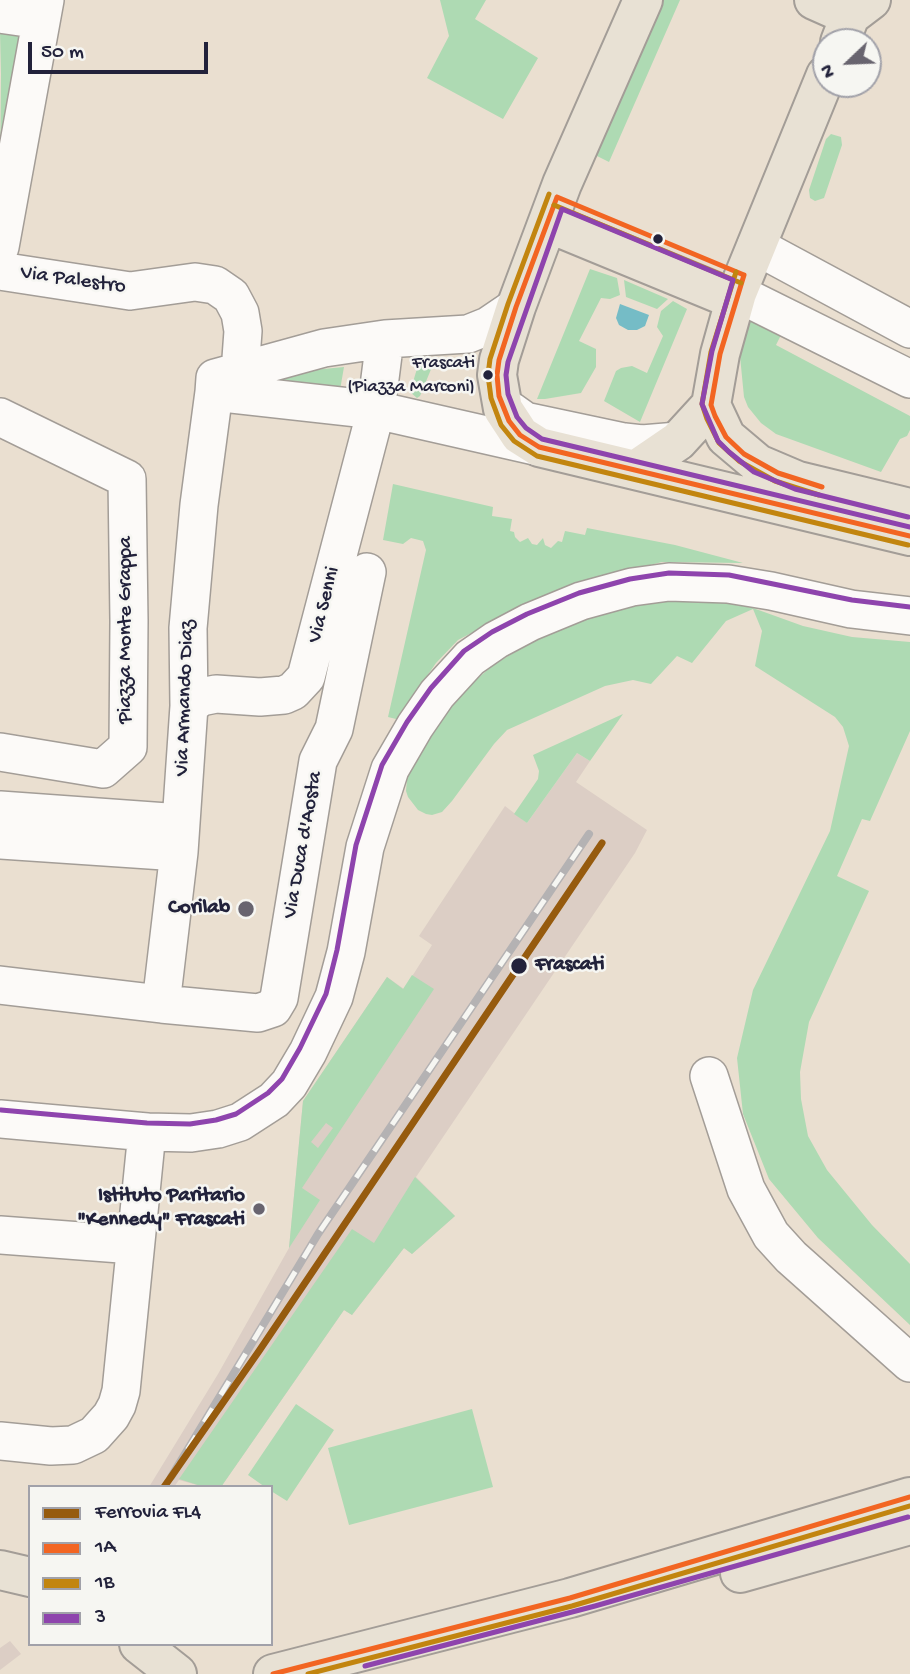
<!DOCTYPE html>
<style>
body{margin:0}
#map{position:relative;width:910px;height:1674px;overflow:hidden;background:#eadfd0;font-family:"Gochi Hand",sans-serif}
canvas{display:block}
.legend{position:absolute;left:28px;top:1485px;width:245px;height:161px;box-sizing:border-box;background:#f6f6f2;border:2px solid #a1a1a9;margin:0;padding:9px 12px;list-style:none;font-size:21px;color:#22223b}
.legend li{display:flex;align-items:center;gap:14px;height:35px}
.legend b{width:35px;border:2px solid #a1a1a9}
.north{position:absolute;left:812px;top:28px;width:70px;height:70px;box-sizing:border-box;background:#f6f6f2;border:2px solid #a1a1a9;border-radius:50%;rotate:247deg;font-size:19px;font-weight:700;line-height:28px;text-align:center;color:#22223b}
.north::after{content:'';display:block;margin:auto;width:24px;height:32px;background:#68646f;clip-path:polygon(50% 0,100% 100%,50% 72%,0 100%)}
.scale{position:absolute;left:28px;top:42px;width:180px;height:32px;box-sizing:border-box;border:4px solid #22223b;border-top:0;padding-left:9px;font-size:21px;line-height:24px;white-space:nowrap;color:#22223b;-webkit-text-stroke:5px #f6f6f2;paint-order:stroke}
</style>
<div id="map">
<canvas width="910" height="1674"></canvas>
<ul class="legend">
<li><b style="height:9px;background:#965b0e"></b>Ferrovia FL4</li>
<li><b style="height:9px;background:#f26522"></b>1A</li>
<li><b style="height:9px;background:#c2850f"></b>1B</li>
<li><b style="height:9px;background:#8e44ad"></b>3</li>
</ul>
<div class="north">N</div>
<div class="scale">50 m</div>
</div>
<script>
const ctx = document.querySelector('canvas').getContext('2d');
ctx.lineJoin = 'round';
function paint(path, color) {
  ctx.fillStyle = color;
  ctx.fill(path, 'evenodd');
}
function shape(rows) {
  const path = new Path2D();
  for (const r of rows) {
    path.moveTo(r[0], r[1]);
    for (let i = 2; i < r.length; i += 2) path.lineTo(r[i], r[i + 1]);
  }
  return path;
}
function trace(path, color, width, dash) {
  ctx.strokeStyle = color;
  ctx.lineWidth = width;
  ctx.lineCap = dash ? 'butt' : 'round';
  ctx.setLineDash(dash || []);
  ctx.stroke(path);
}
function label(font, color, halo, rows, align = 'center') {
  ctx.font = font + ' "Gochi Hand",sans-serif';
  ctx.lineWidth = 5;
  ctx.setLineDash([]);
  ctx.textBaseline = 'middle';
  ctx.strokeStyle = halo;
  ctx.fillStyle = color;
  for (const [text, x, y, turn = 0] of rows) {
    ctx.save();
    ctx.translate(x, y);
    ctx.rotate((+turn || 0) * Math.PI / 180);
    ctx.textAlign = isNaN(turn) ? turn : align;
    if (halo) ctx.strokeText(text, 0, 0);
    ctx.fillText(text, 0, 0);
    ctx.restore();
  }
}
paint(shape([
 [577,753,590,761,576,782,647,830,635,853,416,1177,455,1216,412,1254,404,1248,352,1315,344,1310,221,1487,204,1487,179,1480,174,1487,149,1487,218,1374,289,1248,303,1101,387,977,404,989,432,945,419,936,505,806,527,823],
 [10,1641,21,1654,0,1670,0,1648]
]), '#dccec5');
paint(shape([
 [440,0,486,0,475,19,538,58,503,119,427,78,449,36],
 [657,0,680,0,609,162,587,151],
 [0,32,25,34,0,180,1,74],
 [831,134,841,137,842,145,824,198,815,201,810,198,809,190,826,139],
 [590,269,617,278,620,295,610,299,601,298,579,341,596,349,596,367,581,393,545,399,537,399],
 [624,280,668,299,657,309,626,297],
 [673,301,687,309,640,422,604,401,616,371,621,368,632,366,647,373,663,336,657,327,661,311],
 [741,312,784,329,776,345,910,416,910,430,907,436,900,439,881,472,776,434,761,423,748,407,744,397,740,356],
 [419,362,434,362,420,396,417,398,410,392],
 [344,367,340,390,338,391,282,380,281,373],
 [393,484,493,507,492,516,512,519,510,531,514,532,515,537,520,542,528,538,532,544,537,545,543,538,545,545,551,548,558,541,562,542,565,531,585,535,587,528,675,545,743,563,662,562,591,580,523,606,458,640,436,663,409,702,404,721,388,717,426,550,423,541,411,538,403,544,383,540],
 [653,600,714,601,753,608,803,626,852,637,910,642,910,731,870,821,862,819,837,876,869,891,809,1022,800,1072,801,1099,808,1136,827,1170,872,1225,910,1264,910,1325,818,1238,769,1179,743,1114,737,1058,753,990,830,831,849,746,843,727,835,717,755,666,762,631,753,609,726,621,692,663,677,656,651,684,633,680,605,686,507,730,494,744,452,801,442,812,432,815,426,814,418,810,408,797,406,791,407,779,420,744,438,719,468,687,493,665,551,631,583,618],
 [623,714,590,761,577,753,527,823,514,814,538,779,539,771,533,755],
 [412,975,434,989,302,1188,320,1200,289,1248,303,1101,387,977,403,989],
 [326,1123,333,1128,318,1148,311,1142],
 [415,1177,455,1216,412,1254,404,1248,352,1315,344,1310,221,1487,204,1487,179,1479,352,1229,374,1243],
 [296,1404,334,1430,287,1501,271,1491,271,1487,265,1487,248,1475],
 [472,1409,493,1487,349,1525,328,1448]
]), '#aedab3');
paint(shape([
 [620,304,649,315,645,326,637,330,628,330,619,325,616,318]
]), '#75bcc6');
const minor = shape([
 [0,14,41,20],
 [756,246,910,329],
 [0,247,45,0],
 [0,271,130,291,195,282,215,285,231,296,240,313,243,331,240,372],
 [737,293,910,379],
 [516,307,488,326,468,334,385,339,324,348,215,378,214,392,376,410,539,447],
 [511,411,525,421,624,442,642,444,678,441],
 [0,417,127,479,129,621,128,747,103,769,0,752],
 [189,706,201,697,216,694,260,697,284,695,293,691,306,677,376,410,385,339],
 [0,810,181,823],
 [0,840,179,852],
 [0,985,161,1004,258,1013,273,1008,279,998,318,761,334,729,367,572],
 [161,1004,179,852,189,706,188,628,199,505,214,392],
 [709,1076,746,1189,771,1235,791,1257,910,1363],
 [0,1119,147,1132,191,1133,218,1129,240,1122,274,1100,289,1084,308,1052,334,997,346,952,365,847,390,769,415,726,437,694,470,658,496,640,530,622,581,601,632,587,669,582,728,584,771,591,851,609,910,616],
 [0,1235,134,1245],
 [0,1441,51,1446,73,1445,94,1435,111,1416,117,1405,121,1391,147,1132]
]);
const major = shape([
 [643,0,562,184,516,307,499,360,497,375,503,409,520,435,539,447,910,536],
 [814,0,850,16],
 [840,42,850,16,871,0],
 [548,223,735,300],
 [711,405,726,437,758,464,798,481,910,508],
 [637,469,678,441,711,405,720,354,737,293,826,75],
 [0,1570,30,1577],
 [740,1573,910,1525],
 [139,1644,177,1674],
 [273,1674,570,1598,910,1497]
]);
trace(minor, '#a39d97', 40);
trace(major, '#a39d97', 42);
trace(minor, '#fcfaf8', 37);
trace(major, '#e8e1d4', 38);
const rail = shape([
 [171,1477,318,1234,589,834]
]);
trace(rail, '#b4b2b3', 8);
trace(rail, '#f6f6f2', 5, [16]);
trace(shape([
 [557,197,516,307,499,360,497,375,499,396,509,421,520,435,539,447,910,536],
 [557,197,744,275],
 [744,275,720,354,711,405,715,416,726,437,744,454,778,473,822,487],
 [273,1674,570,1598,910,1497]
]), '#f26522', 5);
trace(shape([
 [549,194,508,304,490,359,488,375,491,398,501,425,514,441,537,456,908,545],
 [554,205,741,283],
 [736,272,711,352,702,404,707,419,719,443,739,461,775,481,819,495],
 [308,1674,572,1606,910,1506]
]), '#c2850f', 5);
trace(shape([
 [908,517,795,489,754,472,729,452,718,441,702,404,712,351,733,280,562,209,508,362,506,375,508,394,517,417,526,428,542,439,910,527],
 [1,1110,147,1123,190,1124,216,1120,236,1114,268,1093,282,1079,300,1048,326,994,337,950,356,845,382,765,407,722,431,688,464,651,492,632,527,614,579,593,630,579,669,573,729,575,852,600,910,607],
 [365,1666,595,1606,908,1517]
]), '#8e44ad', 5);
trace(shape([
 [164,1487,259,1351,602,843]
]), '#965b0e', 7);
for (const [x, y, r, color] of [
 [658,239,6,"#22223b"],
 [488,375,6,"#22223b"],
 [246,909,9,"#68646f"],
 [519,966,9,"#22223b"],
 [259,1209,7,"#68646f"]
]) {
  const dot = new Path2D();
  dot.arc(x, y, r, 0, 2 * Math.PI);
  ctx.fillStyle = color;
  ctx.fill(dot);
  trace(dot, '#f6f6f2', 2.5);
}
label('19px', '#22223b', '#f6f6f2', [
 ["Frascati",475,364],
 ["(Piazza Marconi)",475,388]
], 'right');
label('21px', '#22223b', '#f6f6f2', [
 ["Via Palestro",73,281,8],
 ["Via Senni",325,605,-76],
 ["Piazza Monte Grappa",127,630,-90],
 ["Via Armando Diaz",186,698,-88],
 ["Via Duca d'Aosta",304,845,-80]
]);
label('bold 21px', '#22223b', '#f6f6f2', [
 ["Corilab",230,909],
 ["Istituto Paritario",245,1197],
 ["\"Kennedy\" Frascati",245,1221]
], 'right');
label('bold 21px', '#22223b', '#f6f6f2', [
 ["Frascati",535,966]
], 'left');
</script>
